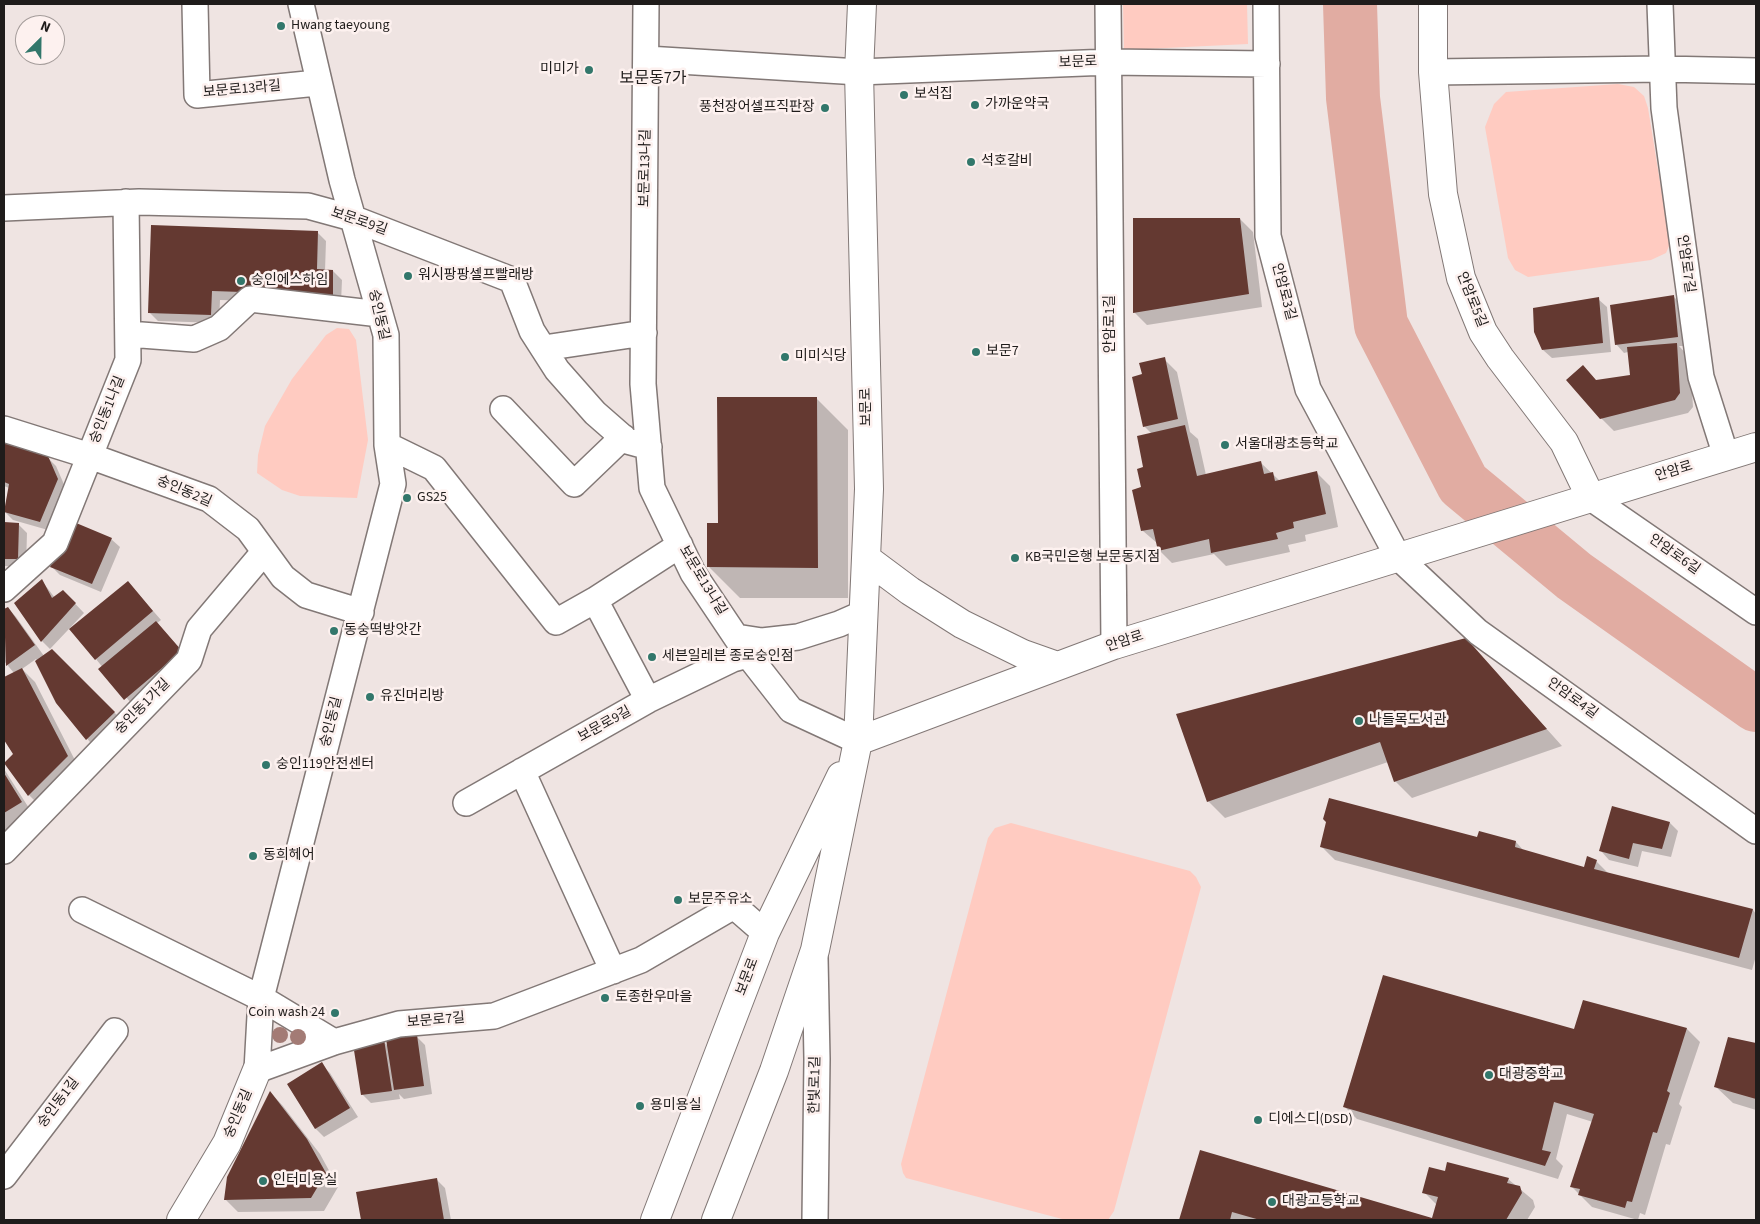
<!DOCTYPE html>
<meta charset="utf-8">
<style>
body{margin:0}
#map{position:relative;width:1760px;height:1224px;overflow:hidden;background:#efe4e2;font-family:"Source Sans 3",sans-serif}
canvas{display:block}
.frame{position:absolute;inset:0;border:5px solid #1f1c1b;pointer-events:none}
.north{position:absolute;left:15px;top:15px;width:50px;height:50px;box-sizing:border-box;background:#fdf1ef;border:1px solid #a49c9a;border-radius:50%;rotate:23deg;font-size:14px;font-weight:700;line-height:20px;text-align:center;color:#1f1c1b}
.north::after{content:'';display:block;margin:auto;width:18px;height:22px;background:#32776b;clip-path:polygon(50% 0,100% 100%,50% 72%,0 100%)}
</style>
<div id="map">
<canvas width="1760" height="1224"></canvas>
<div class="frame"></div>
<div class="north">N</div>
</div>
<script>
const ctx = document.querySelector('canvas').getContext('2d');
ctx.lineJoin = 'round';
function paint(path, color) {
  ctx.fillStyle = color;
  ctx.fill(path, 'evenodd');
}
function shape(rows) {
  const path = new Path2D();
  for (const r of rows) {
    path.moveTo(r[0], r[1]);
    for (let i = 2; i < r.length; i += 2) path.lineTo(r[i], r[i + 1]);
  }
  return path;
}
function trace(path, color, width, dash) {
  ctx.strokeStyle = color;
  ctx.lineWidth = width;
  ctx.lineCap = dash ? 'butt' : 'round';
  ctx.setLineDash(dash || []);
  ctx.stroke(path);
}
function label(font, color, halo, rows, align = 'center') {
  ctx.font = font + ' "Source Sans 3","Noto Sans KR",sans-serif';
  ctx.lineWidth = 5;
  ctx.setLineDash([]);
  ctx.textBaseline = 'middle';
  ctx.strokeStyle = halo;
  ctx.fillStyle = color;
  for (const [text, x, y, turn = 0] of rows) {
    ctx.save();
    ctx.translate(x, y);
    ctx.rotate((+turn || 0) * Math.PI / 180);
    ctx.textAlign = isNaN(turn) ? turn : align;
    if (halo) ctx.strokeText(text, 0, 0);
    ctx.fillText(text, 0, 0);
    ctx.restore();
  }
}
paint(shape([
 [1123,4,1247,4,1248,44,1124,50],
 [1618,84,1634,87,1644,96,1648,108,1670,244,1666,253,1651,260,1528,277,1515,270,1508,258,1485,127,1494,104,1506,92],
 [337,328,349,329,356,340,368,440,357,498,300,496,282,490,257,473,258,455,265,426,292,379,326,335],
 [1011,823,1190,871,1196,877,1201,887,1114,1211,1108,1220,1066,1220,906,1178,903,1173,901,1164,988,838,995,828]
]), '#ffcbc1');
paint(shape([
 [1240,219,1253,232,1262,307,1147,325,1134,312],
 [317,232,326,241,325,271,333,271,342,280,341,303,220,300,219,323,158,321,149,312],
 [1674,297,1682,305,1686,346,1679,346,1690,358,1693,407,1688,413,1614,431,1601,418,1597,381,1632,376,1628,352,1624,353,1616,344],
 [1598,299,1607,307,1611,352,1552,358,1543,350],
 [1164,359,1177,372,1190,432,1198,439,1206,475,1261,463,1280,481,1317,473,1330,486,1338,527,1305,535,1306,541,1288,545,1290,552,1226,566,1214,554,1172,563,1159,550,1157,543,1143,531,1142,488,1152,434,1144,426,1144,375],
 [817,399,848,430,848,598,740,598,708,566,719,524],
 [4,441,47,457,56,466,66,489,48,530,13,520,4,511,9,488,4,486],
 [4,524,18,524,27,533,26,567,4,566],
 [111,539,120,547,101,592,60,575,51,566],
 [42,581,55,598,63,591,84,613,50,649,123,721,95,748,57,703,36,659,22,669,35,682,80,770,42,808,29,795,15,754,4,738,4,679,14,673,4,661,4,611,8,608,16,617,44,656,52,651,42,641,16,603],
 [128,582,161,620,157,623,190,660,134,707,96,659],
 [1466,639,1562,746,1412,798,1395,781,1388,762,1225,818,1208,801],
 [4,769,34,816,4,834],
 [1670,823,1678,831,1671,857,1642,851,1638,867,1609,860,1601,851],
 [1478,839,1516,842,1524,851,1585,868,1596,861,1609,874,1753,910,1756,914,1756,956,1752,970,1335,860,1322,847],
 [1687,1029,1700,1042,1679,1104,1682,1107,1670,1145,1666,1144,1645,1215,1640,1213,1638,1220,1592,1207,1572,1187,1593,1122,1567,1114,1556,1159,1563,1166,1558,1179,1357,1119,1344,1106,1574,1031],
 [416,1036,425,1045,432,1094,404,1099,399,1094,400,1099,371,1103,362,1094,383,1041,388,1046],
 [1729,1038,1756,1045,1756,1110,1733,1103,1715,1086],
 [321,1064,330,1073,358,1117,324,1137,316,1129,288,1085],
 [271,1093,283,1106,320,1154,338,1187,324,1211,238,1212,225,1199],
 [1201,1151,1433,1219,1437,1205,1424,1192,1445,1172,1508,1179,1533,1200,1535,1207,1527,1220,1180,1220],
 [436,1179,445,1188,451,1220,363,1220,358,1193]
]), '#0003');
trace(shape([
 [1350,4,1353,98,1381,325,1463,484,1574,576,1756,705]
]), '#e1aca2', 54);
paint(shape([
 [1133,218,1240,218,1249,294,1133,313],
 [151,225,318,231,317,269,333,270,333,295,212,291,211,315,148,313],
 [1674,295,1678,337,1615,345,1610,305],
 [1599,297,1603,343,1542,350,1534,332,1533,308],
 [1677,343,1680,393,1675,400,1600,419,1566,380,1583,365,1596,380,1630,375,1627,347],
 [1165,357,1178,419,1143,427,1132,377,1142,374,1139,363],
 [717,397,817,397,818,568,707,567,707,523,718,523],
 [1185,425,1197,476,1261,461,1264,474,1273,472,1275,481,1317,471,1326,514,1293,522,1294,528,1276,533,1278,539,1211,553,1209,539,1158,551,1153,529,1141,531,1132,490,1141,487,1137,469,1143,467,1137,436],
 [4,440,48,456,58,479,40,522,4,512,9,484,4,482],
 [69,520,112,538,92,584,50,567],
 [4,522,19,523,18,559,4,559],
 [42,579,52,598,63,590,76,603,41,642,14,603],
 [128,581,153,611,95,660,69,629],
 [8,607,35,645,6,666,4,609],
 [156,621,182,651,124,700,98,669],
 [1466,638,1547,729,1394,782,1380,742,1207,802,1176,714],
 [52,649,115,712,86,740,56,703,35,661],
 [22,668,68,756,28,796,4,763,13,754,4,740,4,677],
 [4,773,22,802,4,813],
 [1329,798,1477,837,1479,831,1516,841,1515,847,1584,867,1587,856,1597,860,1594,869,1753,909,1739,958,1320,847,1326,822,1323,819],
 [1612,806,1670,822,1662,849,1633,843,1629,859,1599,851],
 [1383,975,1574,1029,1583,1000,1687,1028,1667,1091,1670,1093,1657,1133,1653,1132,1632,1202,1627,1201,1625,1208,1578,1195,1580,1189,1570,1187,1594,1114,1554,1102,1542,1150,1551,1152,1545,1166,1343,1107],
 [417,1035,424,1086,394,1090,386,1039],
 [1728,1037,1756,1043,1756,1099,1714,1087],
 [384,1039,392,1091,361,1095,353,1044],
 [322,1062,350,1108,315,1129,287,1084],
 [270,1091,307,1139,326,1173,311,1198,224,1200,227,1177],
 [1200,1150,1432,1218,1438,1197,1422,1193,1429,1167,1445,1171,1447,1162,1509,1178,1507,1183,1520,1186,1522,1193,1506,1220,1260,1220,1232,1212,1230,1220,1179,1220],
 [437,1178,444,1220,361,1220,356,1192]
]), '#643931');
const minor = shape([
 [195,4,197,95,317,83],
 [301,4,342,180,386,335,387,445,393,484,261,998,257,1070,334,1042,399,1024,494,1016,641,960,734,906,765,933],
 [646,4,643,384,652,488,693,573,748,655,791,710,858,741],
 [1108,4,1114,645],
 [1266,4,1268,236,1308,389,1398,557,1478,632,1756,831],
 [1660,4,1664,108,1701,377,1726,456],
 [647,59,859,72,1109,62,1267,64],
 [1433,72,1662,69,1756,71],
 [4,208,139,202,308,206,352,218,512,280,532,331,557,370,595,413,627,441,649,447],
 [128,334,194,339,219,328,250,299,380,314],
 [544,348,644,333],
 [503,409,574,484,623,437],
 [4,429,90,456,209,499,248,529,283,577,306,595,361,612],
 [387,445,434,468,556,622,595,600,648,700],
 [1591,498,1756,612],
 [4,589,55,543,128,360,126,202],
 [595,600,680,545],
 [736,637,762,641,798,637,839,624,864,613],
 [522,771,613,971],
 [466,803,648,700,733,659,748,655],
 [4,851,189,660,199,629,264,552],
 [82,910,261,998,334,1042],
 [815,958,817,1059,815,1220],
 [4,1176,115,1031]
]);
const tertiary = shape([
 [181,1220,227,1143,257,1070]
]);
const secondary = shape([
 [1433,4,1433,72,1443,194,1461,278,1483,332,1500,358,1564,442,1591,498]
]);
const primary = shape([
 [867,559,910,591,962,624,1023,654,1057,666],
 [858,741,1114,645,1756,447],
 [655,1220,765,933,841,776],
 [716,1220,774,1071,815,950,858,741,869,489,859,72,862,4]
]);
trace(minor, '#827876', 28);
trace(tertiary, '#827876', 30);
trace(secondary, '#827876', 30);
trace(primary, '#827876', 30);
trace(minor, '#fff', 25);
trace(tertiary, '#fff', 28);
trace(secondary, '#fff', 28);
trace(primary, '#fff', 28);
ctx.fillStyle = '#a37b75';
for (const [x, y] of [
 [280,1035],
 [298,1037]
]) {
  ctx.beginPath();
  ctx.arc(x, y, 8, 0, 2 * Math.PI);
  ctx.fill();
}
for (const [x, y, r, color] of [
 [281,26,5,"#32776b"],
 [589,70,5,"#32776b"],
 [904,95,5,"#32776b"],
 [975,105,5,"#32776b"],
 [825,108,5,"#32776b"],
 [971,162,5,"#32776b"],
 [408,276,5,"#32776b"],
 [241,281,5,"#32776b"],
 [976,352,5,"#32776b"],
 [785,357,5,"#32776b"],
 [1225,445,5,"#32776b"],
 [407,498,5,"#32776b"],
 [1015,558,5,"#32776b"],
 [334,631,5,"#32776b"],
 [652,657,5,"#32776b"],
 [370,697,5,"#32776b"],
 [1359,721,5,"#32776b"],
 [266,765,5,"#32776b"],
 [253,856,5,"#32776b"],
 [678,900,5,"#32776b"],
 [605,998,5,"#32776b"],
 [335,1013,5,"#32776b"],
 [1489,1075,5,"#32776b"],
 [640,1106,5,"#32776b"],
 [1258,1120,5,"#32776b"],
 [263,1181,5,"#32776b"],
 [1272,1202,5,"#32776b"]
]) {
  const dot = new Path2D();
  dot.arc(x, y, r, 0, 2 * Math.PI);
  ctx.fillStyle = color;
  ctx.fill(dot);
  trace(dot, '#fdf1ef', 2);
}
label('14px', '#1f1c1b', '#fdf1ef', [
 ["Hwang taeyoung",291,26],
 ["미미가",579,70,"right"],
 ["보석집",914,95],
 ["가까운약국",985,105],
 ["풍천장어셀프직판장",815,108,"right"],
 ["석호갈비",981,162],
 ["워시팡팡셀프빨래방",418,276],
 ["숭인에스하임",251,281],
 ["보문7",986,352],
 ["미미식당",795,357],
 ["서울대광초등학교",1235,445],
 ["GS25",417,498],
 ["KB국민은행 보문동지점",1025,558],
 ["동숭떡방앗간",344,631],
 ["세븐일레븐 종로숭인점",662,657],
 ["유진머리방",380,697],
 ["나들목도서관",1369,721],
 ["숭인119안전센터",276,765],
 ["동희헤어",263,856],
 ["보문주유소",688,900],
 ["토종한우마을",615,998],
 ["Coin wash 24",325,1013,"right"],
 ["대광중학교",1499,1075],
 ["용미용실",650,1106],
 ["디에스디(DSD)",1268,1120],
 ["인터미용실",273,1181],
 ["대광고등학교",1282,1202]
], 'left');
label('14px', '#1f1c1b', '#fdf1ef', [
 ["보문로",1078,63,-2],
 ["보문로13라길",242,90,-5],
 ["보문로13나길",646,168,-89],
 ["보문로9길",359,222,19],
 ["안암로7길",1685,264,82],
 ["안암로3길",1283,292,75],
 ["안암로5길",1471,300,68],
 ["숭인동길",378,315,77],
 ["안암로1길",1111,324,-90],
 ["보문로",867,407,-91],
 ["숭인동1나길",108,410,-68],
 ["안암로",1674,472,-17],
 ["숭인동2길",184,492,23],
 ["안암로6길",1674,555,35],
 ["보문로13나길",702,581,59],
 ["안암로",1125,642,-18],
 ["안암로4길",1572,699,36],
 ["숭인동1가길",143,707,-45],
 ["숭인동길",332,722,-76],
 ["보문로9길",605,725,-29],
 ["보문로",748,977,-69],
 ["보문로7길",436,1021,-5],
 ["한빛로1길",816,1085,-89],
 ["숭인동1길",59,1103,-53],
 ["숭인동길",239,1114,-67]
]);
label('16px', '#1f1c1b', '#fdf1ef', [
 ["보문동7가",653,79]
]);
</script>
